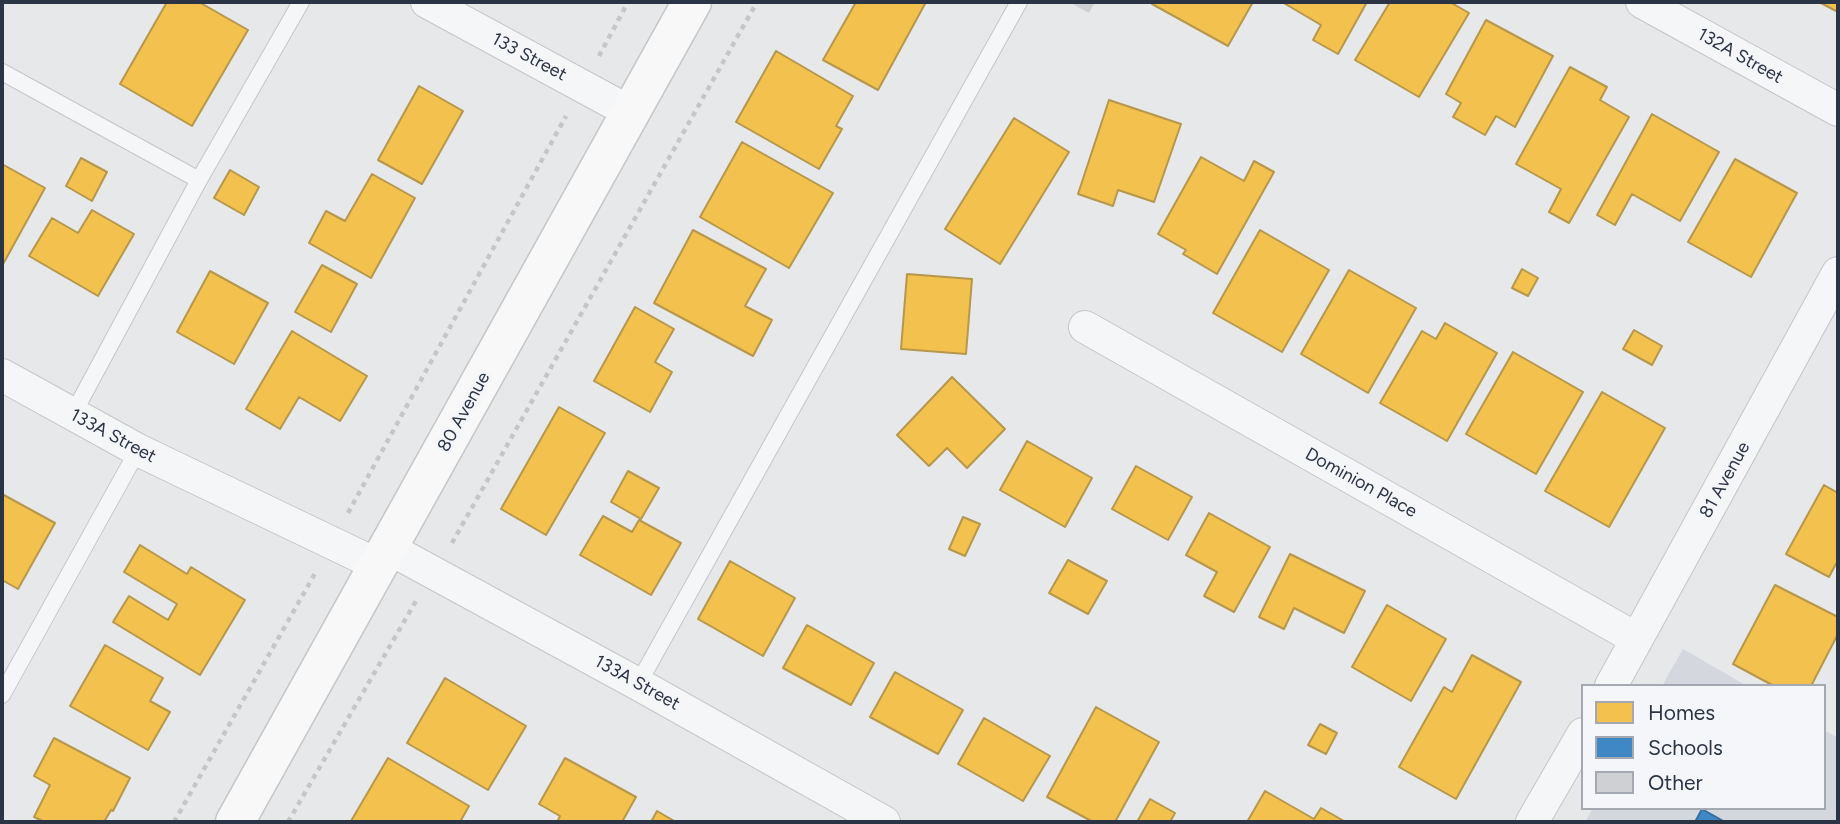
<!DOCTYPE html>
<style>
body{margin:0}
#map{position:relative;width:1840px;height:824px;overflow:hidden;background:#e6e8ea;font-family:Figtree,sans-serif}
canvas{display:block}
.frame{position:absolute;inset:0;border:4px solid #2b3445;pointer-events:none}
.legend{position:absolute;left:1581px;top:684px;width:245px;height:126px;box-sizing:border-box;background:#f4f6f9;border:2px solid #a4a8b1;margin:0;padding:9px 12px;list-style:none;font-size:21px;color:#2b3445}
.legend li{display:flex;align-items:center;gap:14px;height:35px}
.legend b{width:35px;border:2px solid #a4a8b1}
</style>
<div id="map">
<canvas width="1840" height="824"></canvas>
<div class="frame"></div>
<ul class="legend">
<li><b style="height:19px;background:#f2c14e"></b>Homes</li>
<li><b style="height:19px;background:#3f88c5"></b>Schools</li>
<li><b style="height:19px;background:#ced0d3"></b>Other</li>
</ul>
</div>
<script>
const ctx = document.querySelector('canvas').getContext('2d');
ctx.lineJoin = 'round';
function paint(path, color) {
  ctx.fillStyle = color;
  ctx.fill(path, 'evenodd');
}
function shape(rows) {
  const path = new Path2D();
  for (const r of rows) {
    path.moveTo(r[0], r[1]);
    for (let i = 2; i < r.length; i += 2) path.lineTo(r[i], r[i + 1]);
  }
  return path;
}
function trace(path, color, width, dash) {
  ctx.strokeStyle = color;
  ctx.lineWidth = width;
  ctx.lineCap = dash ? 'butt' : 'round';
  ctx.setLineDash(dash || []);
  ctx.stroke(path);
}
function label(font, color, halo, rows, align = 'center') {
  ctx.font = font + ' Figtree,sans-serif';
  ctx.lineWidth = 7;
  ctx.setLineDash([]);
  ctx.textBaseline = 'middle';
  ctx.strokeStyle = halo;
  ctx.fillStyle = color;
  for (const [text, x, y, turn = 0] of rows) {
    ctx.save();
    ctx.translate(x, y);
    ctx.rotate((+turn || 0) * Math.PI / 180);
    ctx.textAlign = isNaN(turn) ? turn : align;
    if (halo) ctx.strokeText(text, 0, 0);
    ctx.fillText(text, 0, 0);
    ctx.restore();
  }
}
paint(shape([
 [1683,649,1747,686,1662,686],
 [1824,730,1838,738,1838,822,1585,822,1593,808,1824,808]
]), '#d4d7dd');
const homes = shape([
 [167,2,199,2,248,30,192,126,120,84,167,2],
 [856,2,926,2,878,90,823,60,856,2],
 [1153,2,1253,2,1228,46,1152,4,1153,2],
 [1282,2,1367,2,1338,54,1313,40,1321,25,1282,2],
 [1390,2,1450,2,1469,13,1419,97,1355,60,1390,2],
 [1819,2,1838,2,1838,12,1819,2],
 [1486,20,1553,56,1515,127,1496,116,1485,135,1453,117,1461,103,1446,94,1486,20],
 [776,51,853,96,836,126,842,129,819,169,736,122,776,51],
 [1570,67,1607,87,1600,100,1629,117,1569,223,1549,212,1561,189,1516,164,1570,67],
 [419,86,463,111,422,184,378,160,419,86],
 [1109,100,1181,124,1154,202,1118,190,1113,206,1078,194,1109,100],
 [1652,114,1719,152,1680,221,1632,194,1615,225,1597,215,1652,114],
 [1014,118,1069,152,1000,264,945,229,1014,118],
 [742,142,833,193,789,268,700,217,742,142],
 [1201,157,1244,181,1254,161,1274,172,1217,274,1183,254,1186,250,1158,234,1201,157],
 [81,158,107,172,92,201,66,186,81,158],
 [1735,159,1797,193,1751,277,1688,242,1735,159],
 [2,164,45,188,2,266,2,164],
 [230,170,259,187,244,215,214,198,230,170],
 [372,174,415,198,371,278,309,243,326,211,345,221,372,174],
 [92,210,134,234,98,296,29,256,52,218,78,233,92,210],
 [693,230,766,269,745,306,772,320,753,356,654,303,693,230],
 [1260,230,1329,270,1282,352,1213,313,1260,230],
 [322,265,357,284,331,332,295,312,322,265],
 [1522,269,1538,278,1528,296,1512,288,1522,269],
 [1349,270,1416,308,1368,393,1301,354,1349,270],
 [210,271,268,303,234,364,177,332,210,271],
 [907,274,972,279,966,354,901,349,907,274],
 [635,307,674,329,655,362,672,372,650,412,594,381,635,307],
 [1445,323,1497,353,1447,441,1380,403,1422,331,1436,339,1445,323],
 [1634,330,1662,346,1652,365,1623,349,1634,330],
 [292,331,367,376,340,421,299,397,280,429,246,409,292,331],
 [1513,352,1583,392,1536,474,1466,434,1513,352],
 [952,377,1005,429,967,468,947,448,929,466,897,435,952,377],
 [1602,392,1665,428,1609,527,1545,491,1602,392],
 [559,407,605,433,546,535,501,509,559,407],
 [1027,441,1092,478,1065,527,1000,490,1027,441],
 [1136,466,1192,497,1168,540,1112,509,1136,466],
 [628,471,659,488,641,519,611,502,628,471],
 [1824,485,1838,493,1838,560,1829,577,1786,554,1824,485],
 [2,494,55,523,18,589,2,580,2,494],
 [1209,513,1270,547,1234,612,1204,596,1217,572,1186,555,1209,513],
 [603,516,632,532,639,520,681,543,651,595,580,555,603,516],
 [963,517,980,524,965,556,949,549,963,517],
 [140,545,187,574,191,567,245,600,200,675,113,622,129,596,168,620,177,604,124,572,140,545],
 [1290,554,1365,591,1344,633,1294,608,1284,629,1259,617,1290,554],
 [1068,560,1107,581,1088,614,1049,593,1068,560],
 [730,561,795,598,763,656,698,619,730,561],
 [1775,585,1838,617,1838,634,1811,686,1774,686,1733,664,1775,585],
 [1387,605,1446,639,1411,701,1352,667,1387,605],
 [807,625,874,663,851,705,783,668,807,625],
 [105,645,163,678,150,701,170,712,148,750,70,706,105,645],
 [1472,655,1521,682,1456,799,1399,767,1444,687,1452,692,1472,655],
 [895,672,963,710,938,754,870,717,895,672],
 [445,678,526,726,488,790,407,743,445,678],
 [1096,707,1159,742,1115,822,1093,822,1047,797,1096,707],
 [984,718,1050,756,1023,801,958,764,984,718],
 [1320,724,1337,733,1326,754,1308,745,1320,724],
 [54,738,130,778,113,811,111,810,104,822,45,822,34,817,50,785,34,776,54,738],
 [388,758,469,806,460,822,351,821,388,758],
 [565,758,636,797,622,822,557,822,560,816,539,804,565,758],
 [1265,791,1314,819,1321,808,1344,821,1247,822,1265,791],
 [1150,799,1175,813,1170,822,1137,822,1150,799],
 [657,811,676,822,651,822,657,811]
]);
paint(homes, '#f2c14e');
trace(homes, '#b6974b', 2);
const schools = shape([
 [1702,809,1725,822,1695,822,1702,809]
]);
paint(schools, '#3f88c5');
trace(schools, '#396f9f', 2);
paint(shape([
 [1069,2,1095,2,1089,13]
]), '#ced0d3');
const lane = shape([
 [2,72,199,180,301,2],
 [73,414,199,180],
 [638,684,1019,2],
 [2,695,138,450]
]);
const street = shape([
 [427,2,630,112],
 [1642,2,1838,110],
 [1085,327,1637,639],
 [2,375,138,450,378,565],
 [388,548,638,684,884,822],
 [1611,686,1838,273],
 [1532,822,1583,734]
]);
const secondary = shape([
 [235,822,692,2]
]);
trace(lane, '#c4c6c8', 18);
trace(street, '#c4c6c8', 34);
trace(secondary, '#c4c6c8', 41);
trace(shape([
 [599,56,628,2],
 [348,513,566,116],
 [452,543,757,2],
 [174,822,317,570],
 [288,822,416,601]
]), '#c5c6ca', 4.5, [5, 5]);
trace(lane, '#f5f6f7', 16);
trace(street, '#f5f6f7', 32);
trace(secondary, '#f8f8f8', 38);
label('18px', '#2b3445', '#f4f6f9', [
 ["132A Street",1740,56,29],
 ["133 Street",529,57,28],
 ["80 Avenue",464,412,-61],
 ["133A Street",113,436,28],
 ["81 Avenue",1725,480,-61],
 ["Dominion Place",1361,483,29],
 ["133A Street",637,683,29]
]);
</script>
